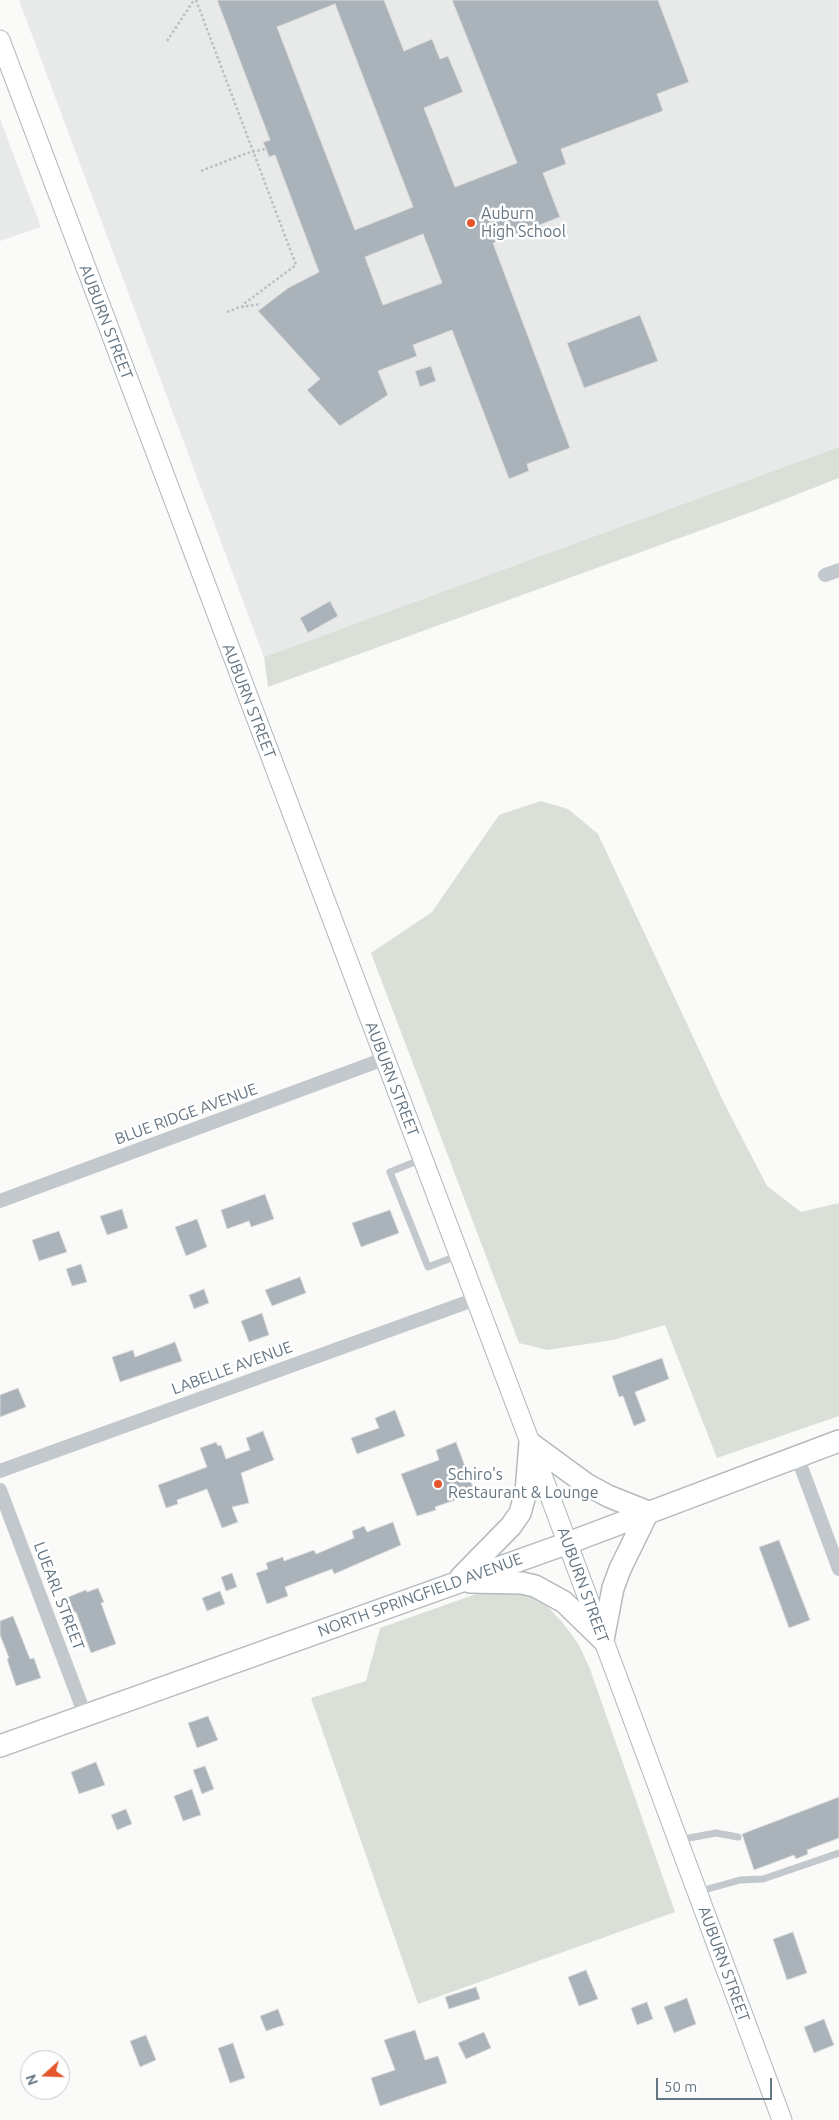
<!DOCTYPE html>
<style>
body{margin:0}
#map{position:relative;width:839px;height:2120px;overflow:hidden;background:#fafaf8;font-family:Ubuntu,sans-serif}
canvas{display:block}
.north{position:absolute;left:20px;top:2050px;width:50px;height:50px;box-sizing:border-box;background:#fff;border:1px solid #c1c8cd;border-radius:50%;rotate:250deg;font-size:14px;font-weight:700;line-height:20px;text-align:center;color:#657683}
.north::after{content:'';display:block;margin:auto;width:18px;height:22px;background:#e4572e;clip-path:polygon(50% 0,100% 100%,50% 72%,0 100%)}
.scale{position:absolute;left:656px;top:2078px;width:116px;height:22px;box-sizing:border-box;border:2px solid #657683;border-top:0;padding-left:6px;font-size:15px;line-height:18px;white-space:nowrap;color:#657683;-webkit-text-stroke:4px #fff;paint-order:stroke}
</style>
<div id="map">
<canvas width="839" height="2120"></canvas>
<div class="north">N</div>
<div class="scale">50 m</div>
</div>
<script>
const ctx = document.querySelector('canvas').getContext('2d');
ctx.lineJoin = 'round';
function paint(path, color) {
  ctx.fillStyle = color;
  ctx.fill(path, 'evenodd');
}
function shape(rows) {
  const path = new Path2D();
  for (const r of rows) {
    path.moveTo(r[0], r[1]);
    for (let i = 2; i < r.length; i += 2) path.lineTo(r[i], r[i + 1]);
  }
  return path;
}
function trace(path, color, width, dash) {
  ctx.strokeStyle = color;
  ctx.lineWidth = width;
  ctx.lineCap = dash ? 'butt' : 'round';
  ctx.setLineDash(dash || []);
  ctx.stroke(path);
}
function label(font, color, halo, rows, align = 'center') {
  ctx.font = font + ' Ubuntu,sans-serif';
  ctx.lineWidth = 5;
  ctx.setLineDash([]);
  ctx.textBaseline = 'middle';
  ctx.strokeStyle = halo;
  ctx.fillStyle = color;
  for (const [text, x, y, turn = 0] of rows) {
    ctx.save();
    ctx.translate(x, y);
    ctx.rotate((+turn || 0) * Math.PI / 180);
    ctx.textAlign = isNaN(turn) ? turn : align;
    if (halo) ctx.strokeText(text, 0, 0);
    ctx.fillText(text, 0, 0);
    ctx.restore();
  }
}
paint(shape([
 [19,0,839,0,839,447,264,657],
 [0,119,41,227,0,241]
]), '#e8e9e9');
paint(shape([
 [839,447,839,478,757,510,268,687,264,657],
 [541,801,568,809,598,834,725,1105,767,1186,801,1212,839,1203,839,1416,717,1458,665,1325,613,1340,547,1350,519,1343,371,953,432,912,499,815],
 [506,1592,529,1596,548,1607,563,1623,579,1645,590,1669,675,1912,418,2004,311,1698,366,1681,380,1628,479,1593]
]), '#dadfd7');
const building = shape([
 [217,0,384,0,404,51,432,39,440,59,448,56,463,92,424,108,455,187,517,163,452,0,658,0,689,82,657,94,663,111,561,149,566,164,543,173,560,217,493,243,570,448,527,464,529,471,509,479,452,330,413,345,417,356,378,371,388,395,340,426,307,390,320,379,258,311,288,288,319,272,275,155,269,157,266,149,263,142,270,140,217,0],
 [335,4,413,207,355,230,277,27,335,4],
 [423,234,442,283,383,305,365,257,423,234],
 [640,315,658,361,584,388,567,343,640,315],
 [431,366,436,381,420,387,415,371,431,366],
 [330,601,338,616,308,633,300,618,330,601],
 [265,1194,274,1219,251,1227,249,1221,227,1229,221,1210,265,1194],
 [122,1209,128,1228,107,1235,100,1216,122,1209],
 [390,1210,399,1233,361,1247,352,1223,390,1210],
 [197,1219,207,1247,186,1256,175,1227,197,1219],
 [59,1231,67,1252,39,1261,32,1240,59,1231],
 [81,1264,87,1282,72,1286,66,1269,81,1264],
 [300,1277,306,1293,272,1306,265,1290,300,1277],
 [204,1289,209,1303,194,1309,189,1295,204,1289],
 [262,1313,269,1335,249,1342,241,1321,262,1313],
 [175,1342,182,1361,120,1382,112,1357,133,1350,135,1357,175,1342],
 [662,1358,669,1379,635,1392,646,1421,634,1426,623,1396,619,1397,612,1376,662,1358],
 [18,1388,26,1407,0,1417,0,1395,18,1388],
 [395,1410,405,1436,357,1454,351,1438,379,1428,375,1418,395,1410],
 [263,1431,274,1460,241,1473,249,1503,232,1507,238,1522,222,1528,207,1489,177,1500,178,1504,166,1508,158,1485,207,1467,200,1448,216,1442,218,1446,221,1445,226,1459,250,1450,246,1438,263,1431],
 [456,1442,475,1493,435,1507,436,1510,417,1516,401,1474,439,1460,436,1450,456,1442],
 [393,1522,401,1545,334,1574,332,1569,285,1587,288,1596,267,1604,256,1573,268,1569,266,1563,283,1557,284,1561,314,1550,316,1554,354,1538,352,1531,364,1526,367,1532,393,1522],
 [779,1540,810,1620,789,1628,759,1547,779,1540],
 [232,1573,237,1587,226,1591,221,1577,232,1573],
 [98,1588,104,1602,101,1603,116,1644,91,1653,76,1612,74,1612,68,1597,86,1590,87,1592,98,1588],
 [220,1591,225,1604,207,1611,202,1598,220,1591],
 [13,1616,30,1659,34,1658,41,1678,16,1686,7,1659,9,1658,0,1635,0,1621,13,1616],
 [208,1716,218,1740,197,1748,188,1723,208,1716],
 [96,1762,105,1785,79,1794,71,1772,96,1762],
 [205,1766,214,1789,202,1794,193,1770,205,1766],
 [192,1789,201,1815,183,1821,174,1796,192,1789],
 [839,1797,839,1838,807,1850,808,1854,796,1859,794,1855,754,1870,742,1834,839,1797],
 [126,1809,132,1824,117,1830,111,1815,126,1809],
 [793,1932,807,1973,787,1980,773,1939,793,1932],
 [586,1970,598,1999,579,2006,568,1977,586,1970],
 [476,1987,480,1999,449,2009,445,1997,476,1987],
 [687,1998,696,2024,674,2033,664,2007,687,1998],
 [647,2002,653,2019,637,2025,631,2008,647,2002],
 [278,2009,284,2025,266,2031,260,2016,278,2009],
 [824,2019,834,2045,814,2053,804,2027,824,2019],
 [415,2030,425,2060,438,2056,447,2083,380,2106,371,2078,395,2070,384,2040,415,2030],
 [484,2032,491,2048,466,2059,458,2043,484,2032],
 [146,2035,156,2060,140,2067,130,2041,146,2035],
 [233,2043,245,2078,230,2083,218,2048,233,2043]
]);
paint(building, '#aab3b9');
trace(building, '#dcdcda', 1);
const secondary = shape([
 [0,40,528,1437,782,2120]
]);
const primary = shape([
 [530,1443,586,1484,608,1496,648,1512,620,1569,613,1588,603,1640],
 [461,1577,511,1526,520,1513,526,1492,530,1443],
 [470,1582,522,1583,535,1586,564,1602,603,1640],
 [0,1746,568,1543,839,1441]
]);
trace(secondary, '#b3babf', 21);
trace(primary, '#b5babe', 24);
trace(shape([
 [196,0,296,265,245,303,243,307],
 [167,41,194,0],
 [201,171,247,153,266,149],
 [227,312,240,307,261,304]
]), '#bbbfc2', 2.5, [2.5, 2.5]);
trace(shape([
 [422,1159,390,1172,428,1267,459,1255],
 [678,1840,716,1833,738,1837],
 [697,1892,740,1880,763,1879,839,1853]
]), '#c3c8cc', 7);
trace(shape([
 [825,575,839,570],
 [0,1201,384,1059],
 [797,1456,839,1569],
 [0,1471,476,1299],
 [0,1490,85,1715]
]), '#c3c8cc', 14);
trace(secondary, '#fff', 19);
trace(primary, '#fff', 21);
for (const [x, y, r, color] of [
 [471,223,5,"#e4572e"],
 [438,1484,5,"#e4572e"]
]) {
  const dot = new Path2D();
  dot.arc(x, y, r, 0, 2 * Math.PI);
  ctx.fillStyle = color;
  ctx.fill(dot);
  trace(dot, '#fff', 2);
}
label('16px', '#657683', '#fff', [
 ["Auburn",481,214],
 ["High School",481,232],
 ["Schiro's",448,1475],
 ["Restaurant & Lounge",448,1493]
], 'left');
label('16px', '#657683', '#fff', [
 ["AUBURN STREET",106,322,69],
 ["AUBURN STREET",249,701,69],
 ["AUBURN STREET",392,1079,69],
 ["BLUE RIDGE AVENUE",186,1114,-20],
 ["LABELLE AVENUE",232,1368,-20],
 ["AUBURN STREET",583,1585,70],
 ["NORTH SPRINGFIELD AVENUE",420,1595,-20],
 ["LUEARL STREET",59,1596,69],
 ["AUBURN STREET",724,1964,70]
]);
</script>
